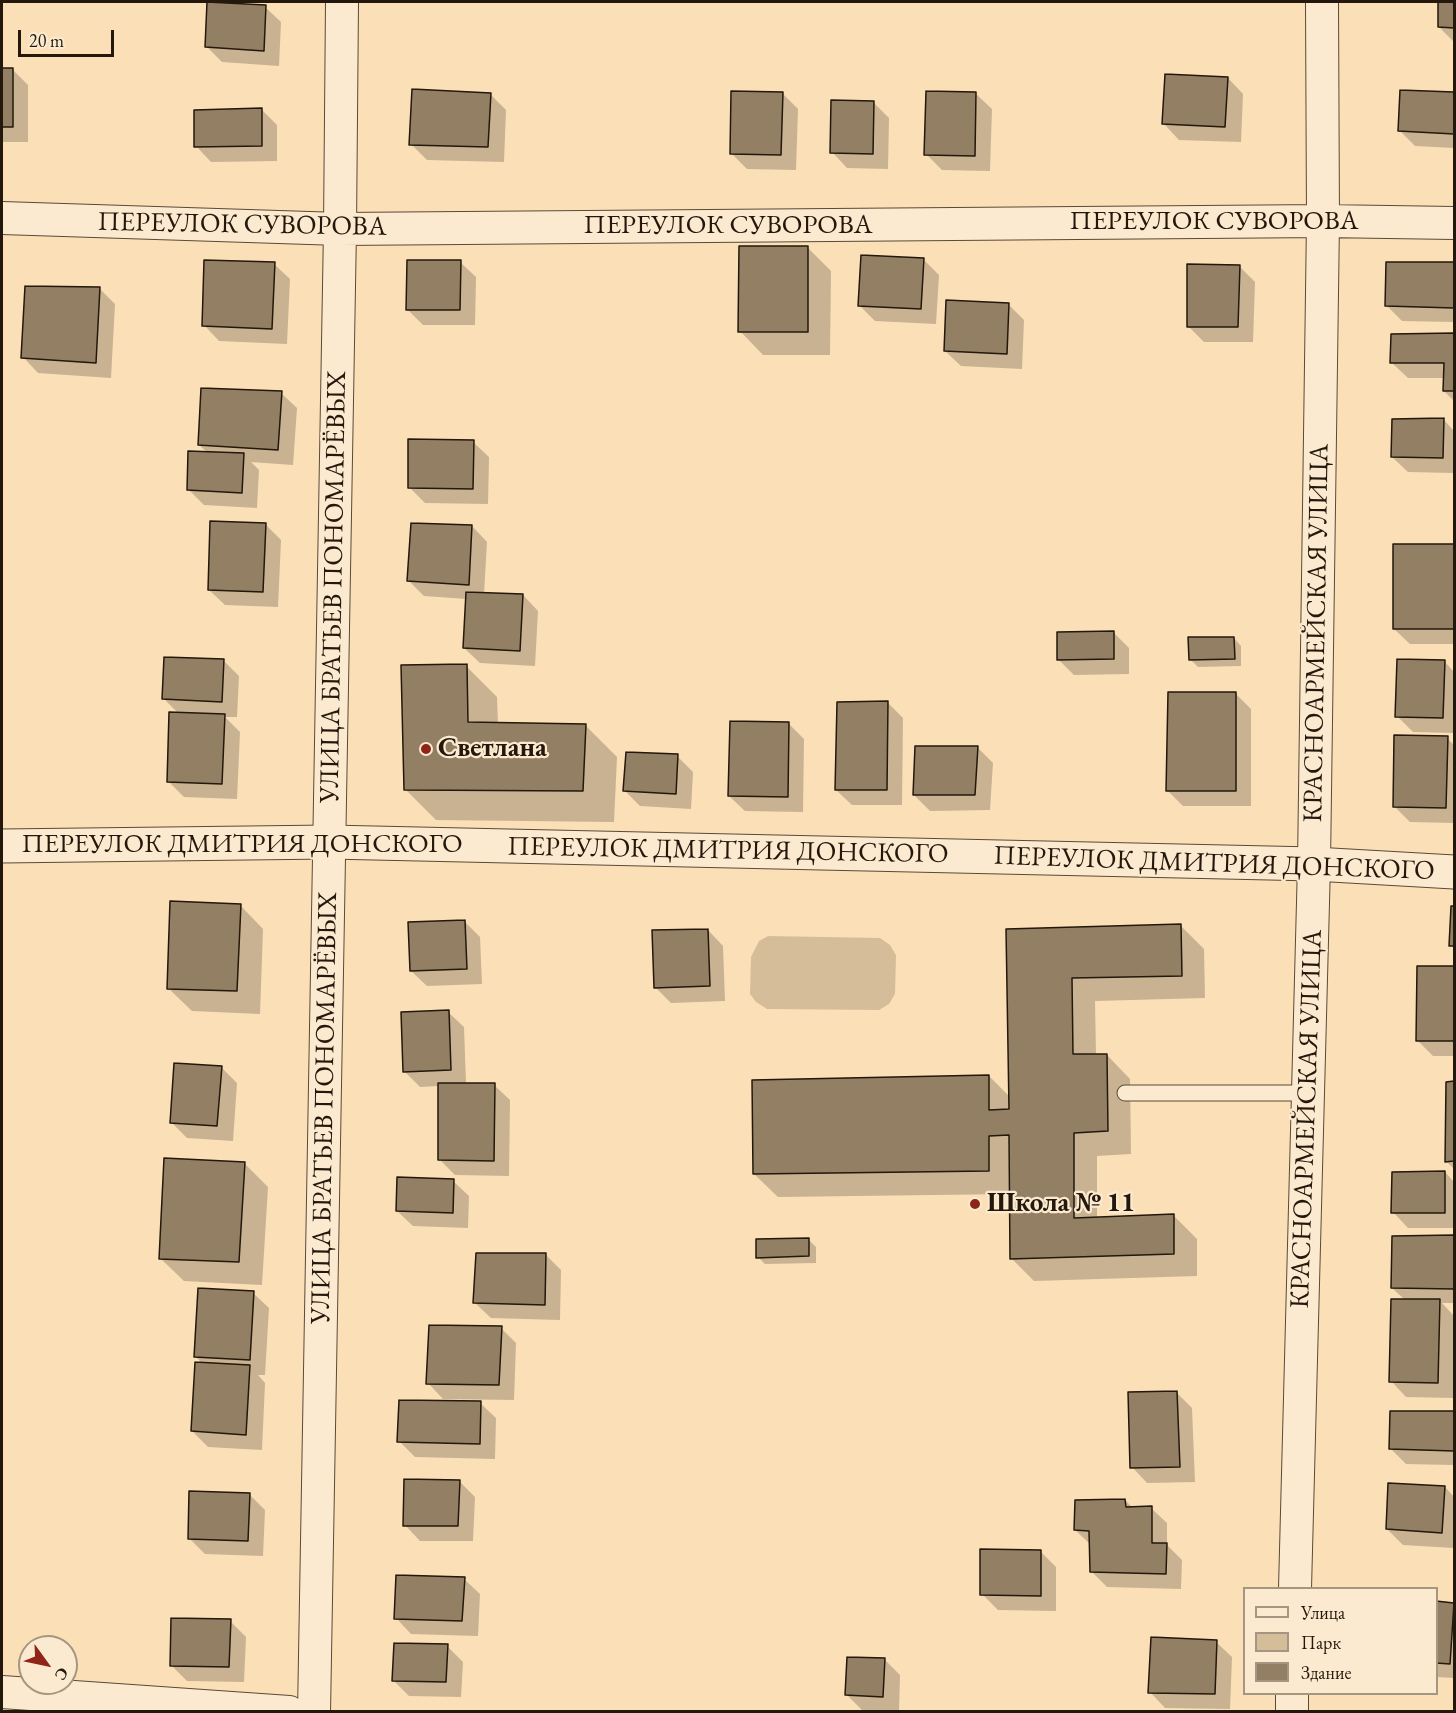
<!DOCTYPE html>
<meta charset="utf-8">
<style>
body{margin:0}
#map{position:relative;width:1456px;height:1713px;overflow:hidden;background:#fbdfb7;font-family:"EB Garamond",serif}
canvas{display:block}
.frame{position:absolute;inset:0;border:3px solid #23180b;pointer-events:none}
.legend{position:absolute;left:1243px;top:1587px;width:195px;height:108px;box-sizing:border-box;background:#fcead0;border:2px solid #a59681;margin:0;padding:8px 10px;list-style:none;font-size:18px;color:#23180b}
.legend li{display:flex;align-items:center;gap:12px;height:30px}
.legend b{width:30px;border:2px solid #a59681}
.north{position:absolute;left:18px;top:1635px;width:60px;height:60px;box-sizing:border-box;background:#fcead0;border:2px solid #a59681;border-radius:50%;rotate:123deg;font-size:16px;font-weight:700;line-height:24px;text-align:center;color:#23180b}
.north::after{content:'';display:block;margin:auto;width:21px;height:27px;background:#8f2418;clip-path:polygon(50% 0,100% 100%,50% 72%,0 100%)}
.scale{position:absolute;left:18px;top:30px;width:96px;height:27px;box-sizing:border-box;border:3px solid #23180b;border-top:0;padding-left:8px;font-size:18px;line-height:21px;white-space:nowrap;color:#23180b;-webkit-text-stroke:4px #fcead0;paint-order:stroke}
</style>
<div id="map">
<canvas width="1456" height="1713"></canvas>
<div class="frame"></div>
<ul class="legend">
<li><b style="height:8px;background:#fcead0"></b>Улица</li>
<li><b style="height:16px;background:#d6bd9a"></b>Парк</li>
<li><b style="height:16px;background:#937f64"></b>Здание</li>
</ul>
<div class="north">С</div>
<div class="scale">20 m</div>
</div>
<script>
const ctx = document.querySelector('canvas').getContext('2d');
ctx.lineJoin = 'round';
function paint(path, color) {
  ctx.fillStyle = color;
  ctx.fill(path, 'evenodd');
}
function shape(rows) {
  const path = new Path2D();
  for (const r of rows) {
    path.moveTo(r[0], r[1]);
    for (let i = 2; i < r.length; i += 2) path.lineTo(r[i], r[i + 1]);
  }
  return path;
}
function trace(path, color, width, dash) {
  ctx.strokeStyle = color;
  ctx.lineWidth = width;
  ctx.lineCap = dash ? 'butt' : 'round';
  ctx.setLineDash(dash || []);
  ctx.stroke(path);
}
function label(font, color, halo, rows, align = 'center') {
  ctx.font = font + ' "EB Garamond",serif';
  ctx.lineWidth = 4.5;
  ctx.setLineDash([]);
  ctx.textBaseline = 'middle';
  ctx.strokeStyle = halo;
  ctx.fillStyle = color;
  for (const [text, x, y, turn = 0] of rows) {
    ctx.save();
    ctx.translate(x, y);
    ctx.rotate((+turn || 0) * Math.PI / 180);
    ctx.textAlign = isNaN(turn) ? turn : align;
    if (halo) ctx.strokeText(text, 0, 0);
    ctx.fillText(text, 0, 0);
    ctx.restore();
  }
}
paint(shape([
 [768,936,880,938,890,945,896,955,895,994,889,1004,879,1010,767,1009,756,1002,750,994,751,957,759,941]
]), '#d6bd9a');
paint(shape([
 [1440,2,1454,2,1454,42,1439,27],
 [265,7,281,22,279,66,222,62,206,46],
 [2,69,12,69,28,85,28,142,2,142],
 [1228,78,1243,94,1241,142,1179,140,1164,124],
 [1401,91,1454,94,1454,148,1415,146,1399,130],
 [782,93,798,109,796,170,747,169,731,153],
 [490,94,506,110,504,162,427,160,411,144],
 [976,94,992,109,990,171,942,170,926,154],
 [873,102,889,118,888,169,847,168,832,152],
 [261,109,277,125,277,161,211,162,196,146],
 [807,247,831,271,830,355,763,355,740,331],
 [923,259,939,275,936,324,875,321,859,305],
 [460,262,476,277,475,325,423,325,407,309],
 [1387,263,1454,264,1454,322,1402,321,1386,305],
 [274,264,290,279,287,344,219,341,204,325],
 [1239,266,1255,282,1253,342,1204,342,1188,326],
 [100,289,115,304,111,378,38,373,23,357],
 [1009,305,1024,320,1022,369,961,366,945,351],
 [1392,335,1454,335,1454,401,1444,391,1445,378,1408,378,1392,363],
 [281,393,297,408,293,465,251,462,259,470,257,508,204,505,188,489,208,453,199,445],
 [1444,420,1454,431,1454,473,1408,472,1392,457],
 [473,442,489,457,488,504,425,503,409,487],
 [265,524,281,540,278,607,225,605,209,590],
 [472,526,487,542,484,594,523,595,538,611,535,666,480,663,464,648,467,599,424,596,409,581],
 [1395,545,1454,546,1454,644,1410,644,1394,629],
 [1113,632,1129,648,1129,674,1074,675,1059,660],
 [1234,638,1241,646,1241,666,1198,667,1190,659],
 [224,661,239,676,237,717,225,717,240,732,237,799,184,797,168,781,179,714,163,698],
 [1444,661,1454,672,1454,733,1413,732,1397,716],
 [466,666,497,697,498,724,586,726,617,757,614,822,436,820,405,789],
 [1236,694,1251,709,1251,806,1183,806,1168,791],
 [887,702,903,718,902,805,852,805,836,790],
 [788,723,804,739,803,812,745,811,729,796],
 [1447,738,1454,745,1454,823,1410,822,1395,807],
 [977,747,993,763,990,810,930,811,914,795],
 [677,756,693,772,691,809,640,806,625,791],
 [240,905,263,929,260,1014,192,1011,168,988],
 [1452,907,1454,907,1454,949,1451,945],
 [464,921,480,937,482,984,427,986,411,971],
 [1180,925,1204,949,1205,998,1095,1001,1096,1055,1107,1055,1130,1079,1131,1154,1097,1156,1097,1218,1174,1216,1197,1239,1197,1276,1034,1281,1011,1258,1011,1194,778,1197,754,1174,989,1076,1011,1098,1008,931],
 [708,930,723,946,725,1001,671,1003,655,987],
 [1418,967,1454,967,1454,1056,1433,1056,1417,1040],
 [448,1012,464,1027,466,1084,494,1085,510,1100,509,1176,455,1175,439,1159,439,1086,420,1087,404,1071],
 [222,1068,237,1083,233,1141,187,1138,171,1122],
 [1448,1083,1454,1083,1454,1169,1446,1161],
 [244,1163,268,1187,262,1285,184,1281,160,1258],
 [1445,1172,1454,1182,1454,1228,1408,1228,1393,1212],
 [453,1181,469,1196,468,1228,413,1226,397,1211],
 [1393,1237,1454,1237,1454,1303,1442,1303,1454,1316,1453,1398,1406,1397,1391,1381,1405,1300,1392,1288],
 [809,1240,816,1247,816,1263,765,1264,758,1257],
 [546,1255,561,1270,560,1320,491,1318,475,1303],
 [253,1293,269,1308,265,1375,258,1375,265,1383,262,1450,208,1447,192,1431,203,1364,196,1357],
 [501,1328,516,1343,514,1400,443,1399,428,1383],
 [1177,1393,1192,1408,1195,1482,1147,1483,1132,1467],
 [480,1403,496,1418,495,1459,415,1457,399,1441],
 [1391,1412,1454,1413,1454,1465,1406,1464,1390,1448],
 [459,1481,475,1497,473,1541,420,1541,405,1525],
 [1445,1487,1454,1497,1454,1548,1403,1545,1387,1529],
 [249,1494,265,1510,263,1556,205,1554,190,1539],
 [1125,1500,1133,1508,1151,1508,1167,1523,1167,1545,1182,1560,1181,1589,1107,1587,1091,1571,1091,1545,1075,1530],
 [1040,1551,1056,1567,1056,1611,998,1610,982,1594],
 [464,1579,480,1594,478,1636,411,1634,396,1618],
 [1436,1603,1454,1604,1454,1678,1436,1677],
 [230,1621,246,1637,244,1682,187,1681,171,1665],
 [1216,1642,1232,1657,1230,1709,1165,1708,1150,1692],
 [447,1646,463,1662,461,1697,409,1696,394,1681],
 [884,1659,900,1675,899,1712,862,1710,847,1695]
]), '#0003');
const building = shape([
 [207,2,266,5,264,51,205,47,207,2],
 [1438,2,1454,2,1454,28,1438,27,1438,2],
 [2,68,13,68,13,127,2,127,2,68],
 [1165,74,1228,77,1225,127,1162,124,1165,74],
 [412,89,491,93,488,147,409,145,412,89],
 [1400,90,1454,92,1454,134,1398,131,1400,90],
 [731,91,783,92,781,155,730,154,731,91],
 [926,91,976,92,975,156,924,155,926,91],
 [831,100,874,101,873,154,830,153,831,100],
 [262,108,262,146,194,147,194,110,262,108],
 [739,246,808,246,808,332,738,332,739,246],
 [861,255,924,258,921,309,858,306,861,255],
 [204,260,275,262,272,329,202,326,204,260],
 [407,260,461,260,460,310,406,310,407,260],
 [1386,262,1454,262,1454,308,1385,306,1386,262],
 [1187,264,1240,265,1238,327,1187,327,1187,264],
 [25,286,100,287,96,363,21,358,25,286],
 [946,300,1009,303,1007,354,944,351,946,300],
 [1454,333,1454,391,1443,391,1444,363,1390,363,1391,334,1454,333],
 [201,388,282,391,278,450,198,445,201,388],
 [1444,418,1443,458,1391,457,1392,419,1444,418],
 [408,439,474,440,473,489,408,488,408,439],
 [188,451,244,453,242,493,187,490,188,451],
 [210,521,266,523,263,592,208,590,210,521],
 [411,523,472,525,469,585,407,581,411,523],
 [1393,544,1454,544,1454,629,1393,629,1393,544],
 [466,592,523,594,520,651,463,648,466,592],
 [1114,631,1114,659,1057,660,1057,632,1114,631],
 [1188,637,1234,637,1235,659,1189,660,1188,637],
 [164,657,224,659,222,702,162,699,164,657],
 [1397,659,1445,660,1443,718,1395,717,1397,659],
 [467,664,468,722,586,724,583,791,404,790,401,665,467,664],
 [1168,692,1236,692,1236,791,1166,791,1168,692],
 [888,701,887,790,835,790,837,702,888,701],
 [169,712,225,714,222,784,167,782,169,712],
 [730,721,789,722,788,797,728,796,730,721],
 [1394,735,1448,736,1446,808,1393,807,1394,735],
 [915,746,978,746,975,795,913,795,915,746],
 [626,752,678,754,676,794,623,791,626,752],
 [170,901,241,904,237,991,167,989,170,901],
 [1451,906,1454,906,1454,946,1449,946,1451,906],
 [465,920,467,969,410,971,408,922,465,920],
 [1181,924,1182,976,1072,978,1073,1054,1107,1054,1108,1131,1074,1133,1074,1218,1174,1214,1174,1254,1010,1259,1009,1135,989,1136,989,1171,753,1174,752,1080,989,1075,989,1110,1009,1109,1006,929,1181,924],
 [708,929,710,986,654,988,652,930,708,929],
 [1417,966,1454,966,1454,1041,1416,1041,1417,966],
 [449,1010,451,1070,403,1072,401,1012,449,1010],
 [174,1063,222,1066,217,1126,170,1123,174,1063],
 [1454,1081,1454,1161,1445,1162,1446,1082,1454,1081],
 [438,1083,495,1083,494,1161,438,1160,438,1083],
 [164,1158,245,1162,239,1262,159,1259,164,1158],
 [1445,1171,1445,1213,1391,1213,1392,1172,1445,1171],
 [397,1177,454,1179,453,1213,396,1211,397,1177],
 [1454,1235,1454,1289,1391,1288,1392,1236,1454,1235],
 [809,1238,809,1256,756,1258,756,1239,809,1238],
 [476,1253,546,1253,545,1305,473,1303,476,1253],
 [198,1288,254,1291,250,1360,194,1357,198,1288],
 [1391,1299,1440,1299,1438,1383,1389,1382,1391,1299],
 [429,1325,502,1326,499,1385,426,1384,429,1325],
 [195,1362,250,1365,246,1435,191,1431,195,1362],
 [1177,1391,1180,1467,1130,1468,1128,1392,1177,1391],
 [399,1400,481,1401,480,1444,397,1442,399,1400],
 [1390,1411,1454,1411,1454,1451,1389,1449,1390,1411],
 [404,1479,460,1480,458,1526,403,1526,404,1479],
 [1388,1483,1445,1486,1442,1533,1386,1529,1388,1483],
 [189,1491,250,1493,248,1541,188,1539,189,1491],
 [1125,1499,1126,1507,1152,1506,1152,1543,1167,1543,1166,1574,1090,1572,1089,1531,1074,1530,1075,1500,1125,1499],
 [980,1549,1041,1550,1041,1596,980,1595,980,1549],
 [396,1575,465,1577,462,1621,394,1619,396,1575],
 [1436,1601,1454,1603,1450,1664,1436,1663,1436,1601],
 [171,1618,231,1619,229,1667,170,1666,171,1618],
 [1151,1637,1217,1640,1215,1694,1148,1693,1151,1637],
 [394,1643,448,1644,446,1682,392,1681,394,1643],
 [847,1657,885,1658,883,1697,845,1695,847,1657]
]);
paint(building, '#937f64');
trace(building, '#23180b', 1.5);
const service = shape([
 [1125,1093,1307,1093]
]);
const minor = shape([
 [2,218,340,229,1323,221,1454,223],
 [1295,1588,1314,864,1323,221,1322,2],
 [2,1692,289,1712],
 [314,1712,340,229,342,2],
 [1292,1712,1292,1694]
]);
const tertiary = shape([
 [2,846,329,842,1314,864,1454,872]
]);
trace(service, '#594a36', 17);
trace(minor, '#594a36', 34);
trace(tertiary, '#594a36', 35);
trace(service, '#fcead0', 15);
trace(minor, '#fcead0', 32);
trace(tertiary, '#fcead0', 33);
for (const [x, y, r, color] of [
 [426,749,6,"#8f2418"],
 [975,1204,6,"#8f2418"]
]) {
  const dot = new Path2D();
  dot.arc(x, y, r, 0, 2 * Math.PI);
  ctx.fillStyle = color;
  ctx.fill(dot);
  trace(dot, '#fcead0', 2);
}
label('27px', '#23180b', '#fcead0', [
 ["ПЕРЕУЛОК СУВОРОВА",1214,222],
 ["ПЕРЕУЛОК СУВОРОВА",242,225,1],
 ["ПЕРЕУЛОК СУВОРОВА",728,226],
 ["УЛИЦА БРАТЬЕВ ПОНОМАРЁВЫХ",334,587,-89],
 ["КРАСНОАРМЕЙСКАЯ УЛИЦА",1317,633,-89],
 ["ПЕРЕУЛОК ДМИТРИЯ ДОНСКОГО",242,845],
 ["ПЕРЕУЛОК ДМИТРИЯ ДОНСКОГО",728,851,1],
 ["ПЕРЕУЛОК ДМИТРИЯ ДОНСКОГО",1214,864,2],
 ["УЛИЦА БРАТЬЕВ ПОНОМАРЁВЫХ",325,1108,-89],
 ["КРАСНОАРМЕЙСКАЯ УЛИЦА",1307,1119,-88]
]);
label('bold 27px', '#23180b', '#fcead0', [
 ["Светлана",438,749],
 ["Школа № 11",987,1204]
], 'left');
</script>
